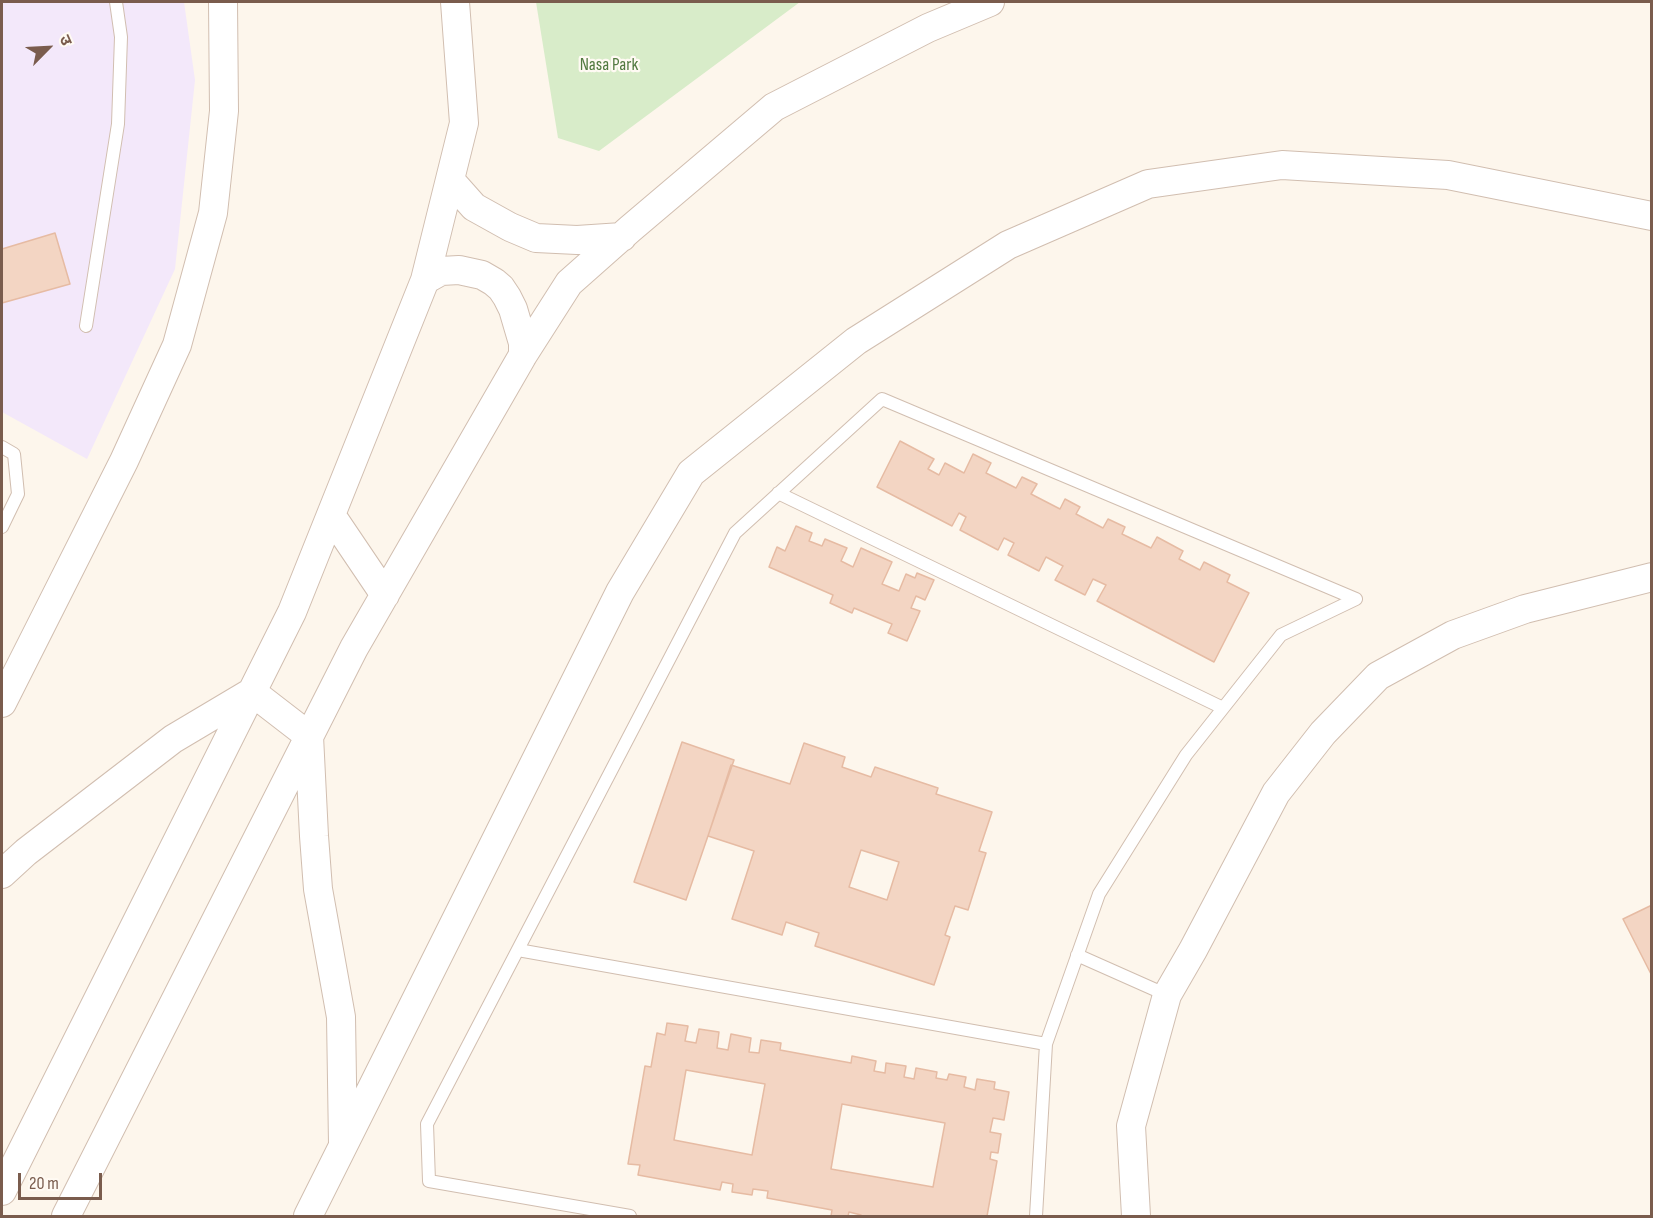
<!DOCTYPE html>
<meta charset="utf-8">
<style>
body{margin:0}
#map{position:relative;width:1653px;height:1218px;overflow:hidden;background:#fdf6ec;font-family:"Sofia Sans Condensed","Noto Sans Devanagari",sans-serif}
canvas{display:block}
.frame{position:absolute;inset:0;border:3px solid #7a5c4d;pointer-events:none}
.north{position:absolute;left:18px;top:18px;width:60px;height:60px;-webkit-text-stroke:4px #fffaf3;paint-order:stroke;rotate:66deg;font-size:16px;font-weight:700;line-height:24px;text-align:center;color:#7a5c4d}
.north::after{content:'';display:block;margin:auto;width:21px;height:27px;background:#7a5c4d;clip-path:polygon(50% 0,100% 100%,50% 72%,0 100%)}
.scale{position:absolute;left:18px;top:1173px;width:84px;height:27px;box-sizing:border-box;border:3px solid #7a5c4d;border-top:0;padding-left:8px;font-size:18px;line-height:21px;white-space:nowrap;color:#7a5c4d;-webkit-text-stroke:4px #fffaf3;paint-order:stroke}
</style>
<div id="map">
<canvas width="1653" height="1218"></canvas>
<div class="frame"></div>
<div class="north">उ</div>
<div class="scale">20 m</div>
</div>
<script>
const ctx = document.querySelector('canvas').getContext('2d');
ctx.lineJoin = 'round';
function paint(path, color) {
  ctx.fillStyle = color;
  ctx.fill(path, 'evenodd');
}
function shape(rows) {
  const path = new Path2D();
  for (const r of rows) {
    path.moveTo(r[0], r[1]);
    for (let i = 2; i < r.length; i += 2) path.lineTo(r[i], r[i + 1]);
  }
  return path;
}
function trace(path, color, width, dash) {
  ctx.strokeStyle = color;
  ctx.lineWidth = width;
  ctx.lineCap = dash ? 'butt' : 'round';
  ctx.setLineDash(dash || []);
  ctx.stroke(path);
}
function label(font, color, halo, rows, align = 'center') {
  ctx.font = font + ' "Sofia Sans Condensed",sans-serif';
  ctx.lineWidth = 4.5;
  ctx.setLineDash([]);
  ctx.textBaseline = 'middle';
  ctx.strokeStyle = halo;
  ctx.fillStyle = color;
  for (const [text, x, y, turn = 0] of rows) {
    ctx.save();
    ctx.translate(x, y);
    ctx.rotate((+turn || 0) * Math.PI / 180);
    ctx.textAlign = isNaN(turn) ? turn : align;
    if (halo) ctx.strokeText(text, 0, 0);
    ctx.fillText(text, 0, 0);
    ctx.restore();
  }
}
paint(shape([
 [2,2,184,2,195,80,175,269,87,459,2,412]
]), '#f3e8fa');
paint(shape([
 [536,2,800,2,599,151,558,138]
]), '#d8ecc9');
const building = shape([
 [55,233,70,284,2,303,2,249,55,233],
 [900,441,934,459,928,469,939,475,945,463,964,473,973,454,991,463,986,473,1016,488,1022,477,1037,484,1031,494,1060,509,1065,499,1080,507,1076,514,1103,528,1108,519,1125,527,1122,534,1151,548,1157,537,1183,551,1179,559,1200,570,1204,562,1230,575,1227,582,1249,593,1214,662,1097,601,1106,585,1093,579,1085,595,1055,580,1063,566,1046,557,1039,571,1008,555,1014,543,1004,538,998,550,960,530,966,517,959,513,952,526,877,487,900,441],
 [796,526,812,533,809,541,822,546,825,539,847,548,841,561,853,567,861,548,892,562,882,584,899,591,906,574,915,578,917,573,934,580,925,600,916,596,911,608,920,611,907,641,888,633,892,624,854,608,852,613,830,603,833,595,769,567,777,547,785,551,796,526],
 [682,742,734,760,686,900,634,882,682,742],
 [804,743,845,757,842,767,871,777,875,767,938,788,936,794,992,812,979,851,986,853,968,910,955,906,945,935,950,937,934,985,815,946,819,933,786,922,782,935,732,919,754,851,708,836,731,765,790,784,804,743],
 [861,850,899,862,887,900,849,887,861,850],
 [1652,905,1652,976,1623,919,1652,905],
 [667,1023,688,1026,685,1041,696,1043,699,1029,719,1032,717,1048,728,1050,731,1034,751,1038,749,1052,759,1053,761,1040,781,1043,780,1050,851,1063,852,1056,876,1061,874,1071,885,1073,886,1063,906,1066,904,1077,914,1079,916,1068,937,1072,936,1078,947,1080,949,1074,966,1077,964,1087,975,1090,977,1079,995,1082,994,1089,1009,1092,1004,1120,993,1118,990,1132,1001,1134,998,1153,991,1152,990,1159,997,1161,987,1216,861,1216,861,1215,849,1212,848,1216,831,1216,832,1210,767,1198,768,1191,753,1189,752,1195,732,1192,733,1184,722,1182,720,1190,638,1175,640,1165,628,1164,645,1066,651,1067,657,1033,665,1035,667,1023],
 [686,1070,765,1084,752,1155,674,1140,686,1070],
 [842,1104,945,1123,933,1187,831,1169,842,1104]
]);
paint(building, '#f3d5c3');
trace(building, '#e6bba3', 1.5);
const service = shape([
 [86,326,118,124,121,37,116,2],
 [2,447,14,454,18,494,2,527],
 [778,493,1223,708],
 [518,950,1046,1044],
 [1077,955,1167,995],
 [630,1216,429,1181,427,1124,735,533,882,399,1356,599],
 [1036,1216,1046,1044,1099,894,1186,755,1281,635,1356,599]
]);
const tertiary = shape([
 [450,180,474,207,510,227,536,238,577,240,622,237],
 [425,280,441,271,459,270,482,275,494,282,501,288,507,297,513,309,523,343,523,355],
 [331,515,385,595],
 [2,703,124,461,177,345,213,213,224,111,223,2],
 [2,874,26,852,173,739,252,692,309,736,314,836,318,889,341,1017,343,1144],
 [2,1191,292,612,425,280,464,123,455,2],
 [66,1216,354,648,523,355,569,283,630,229,774,107,928,28,990,2],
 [308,1216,620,592,691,473,856,341,1008,245,1148,184,1282,165,1448,175,1652,216],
 [1136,1216,1131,1126,1167,995,1193,950,1276,793,1323,733,1378,676,1453,635,1525,609,1652,577]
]);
trace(service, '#d1beb0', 14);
trace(tertiary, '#d1beb0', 30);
trace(service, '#fff', 12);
trace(tertiary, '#fff', 28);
label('18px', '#537a41', '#fffaf3', [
 ["Nasa Park",609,65]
]);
</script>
